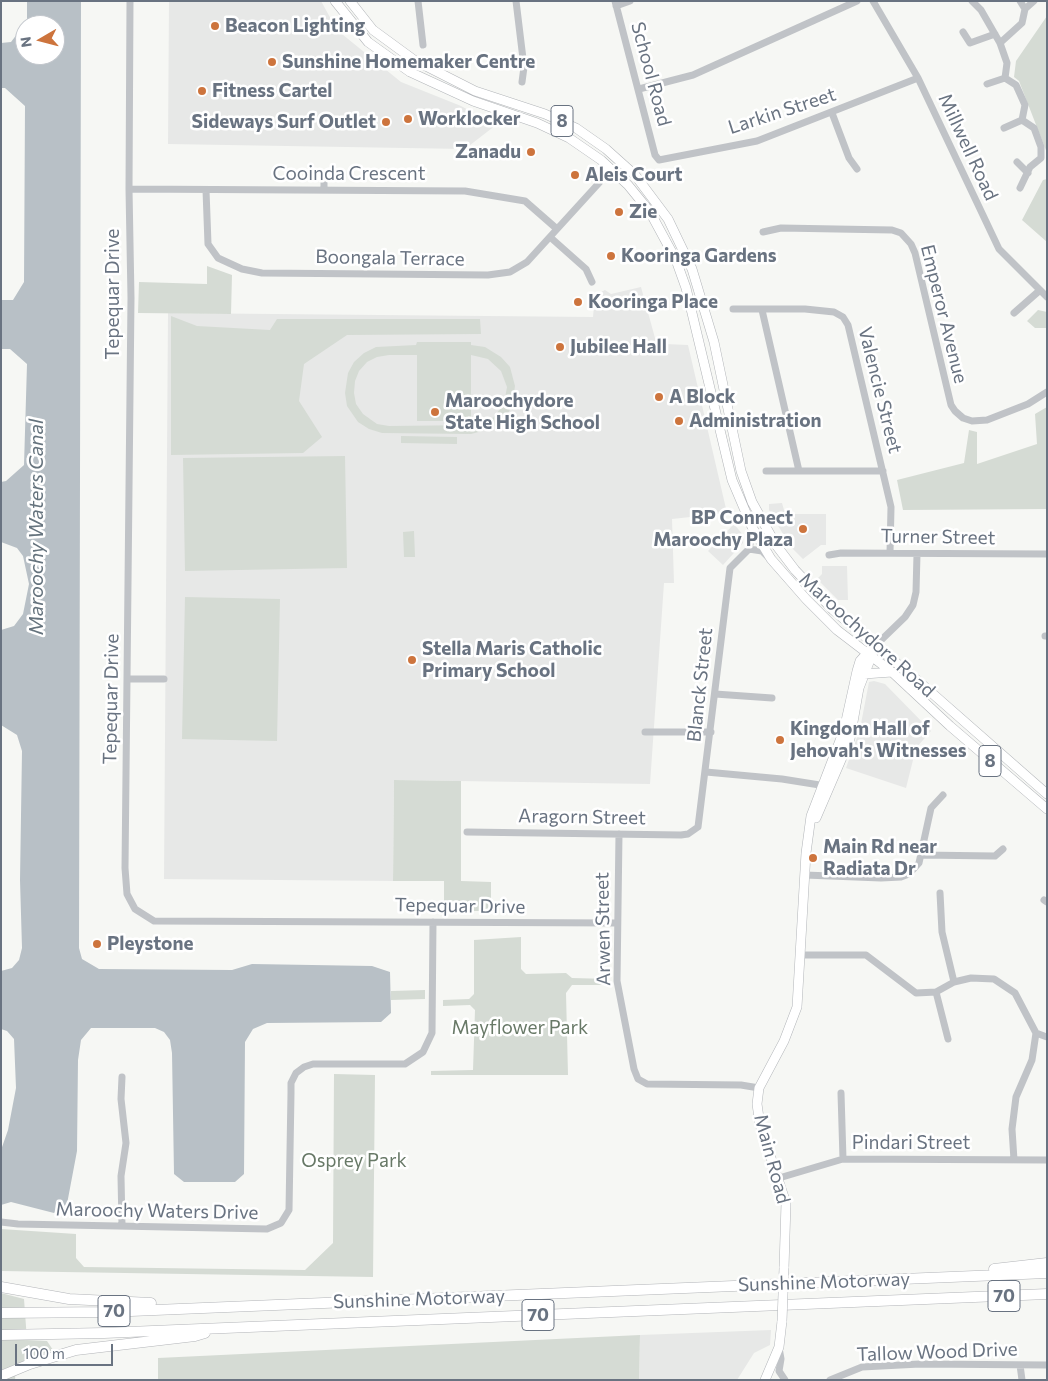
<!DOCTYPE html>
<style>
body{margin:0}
#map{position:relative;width:1048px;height:1381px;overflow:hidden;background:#f6f7f4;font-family:Commissioner,sans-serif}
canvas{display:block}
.frame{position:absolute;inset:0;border:2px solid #697381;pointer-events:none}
.north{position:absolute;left:15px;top:15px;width:50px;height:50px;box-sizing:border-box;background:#fff;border:1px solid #c3c7cd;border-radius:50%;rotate:262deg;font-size:14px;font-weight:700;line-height:20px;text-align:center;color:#697381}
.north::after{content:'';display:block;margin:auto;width:18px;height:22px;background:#cd743d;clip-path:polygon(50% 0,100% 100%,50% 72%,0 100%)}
.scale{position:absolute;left:15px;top:1344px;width:98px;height:22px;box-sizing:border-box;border:2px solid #697381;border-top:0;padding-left:6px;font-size:15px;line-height:18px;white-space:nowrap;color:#697381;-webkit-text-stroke:4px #fff;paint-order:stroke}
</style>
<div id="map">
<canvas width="1048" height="1381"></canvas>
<div class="frame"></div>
<div class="north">N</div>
<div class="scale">100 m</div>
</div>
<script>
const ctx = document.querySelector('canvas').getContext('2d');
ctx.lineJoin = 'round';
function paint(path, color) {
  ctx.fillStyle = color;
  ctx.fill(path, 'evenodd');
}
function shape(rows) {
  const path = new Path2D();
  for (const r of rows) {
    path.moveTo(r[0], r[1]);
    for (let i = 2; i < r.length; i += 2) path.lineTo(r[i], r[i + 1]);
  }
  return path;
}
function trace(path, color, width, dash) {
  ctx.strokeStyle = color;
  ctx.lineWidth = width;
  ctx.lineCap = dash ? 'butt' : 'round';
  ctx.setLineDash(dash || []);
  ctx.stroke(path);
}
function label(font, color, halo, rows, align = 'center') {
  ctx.font = font + ' Commissioner,sans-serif';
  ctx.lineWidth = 5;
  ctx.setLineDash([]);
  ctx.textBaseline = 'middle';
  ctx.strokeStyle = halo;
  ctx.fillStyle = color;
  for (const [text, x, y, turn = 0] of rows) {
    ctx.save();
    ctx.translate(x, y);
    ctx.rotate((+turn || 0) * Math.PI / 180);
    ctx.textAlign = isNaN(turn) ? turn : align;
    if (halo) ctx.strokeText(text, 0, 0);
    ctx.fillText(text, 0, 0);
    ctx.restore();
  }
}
paint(shape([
 [169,1,321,1,337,30,401,82,461,106,496,125,465,149,168,144],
 [641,287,655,338,665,344,688,345,727,513,672,519,674,583,664,583,650,784,394,780,393,881,164,879,168,313,593,317,595,295,605,290,611,294],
 [782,503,784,510,790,514,826,514,826,545,821,545,803,559,790,546,769,510,769,504],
 [734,524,743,535,743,543,723,565,708,551],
 [822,566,847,566,848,600,838,600,817,579,822,574],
 [874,681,885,684,931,731,916,748,906,788,846,768,860,729,869,682],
 [771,1330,770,1345,754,1353,737,1380,639,1380,640,1335]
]), '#e7e8e7');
paint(shape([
 [1047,16,1047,153,1019,81,1014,77,1016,61],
 [1047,179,1047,242,1022,220,1043,180],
 [207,266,232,275,231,314,138,313,139,282,207,284],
 [1038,310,1047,312,1047,328,1035,328,1027,321],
 [171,316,197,326,270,330,277,319,480,319,481,334,347,335,304,364,299,401,322,437,303,453,171,455],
 [417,342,471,342,471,345,485,347,501,357,510,367,515,386,512,406,506,417,490,429,471,434,382,433,369,429,358,422,347,406,345,393,348,373,354,362,364,353,376,347,416,345],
 [389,355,417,355,417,421,471,421,471,355,488,359,501,371,507,387,504,404,493,418,477,425,389,426,377,424,363,414,356,404,354,393,355,381,359,371,367,362,377,357],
 [1047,407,1047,509,903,510,897,480,964,463,969,430,977,432,977,464,1037,444,1035,414],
 [401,436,457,437,457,444,401,443],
 [345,456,347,568,185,571,183,458],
 [414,531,415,557,404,557,403,532],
 [185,597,280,599,277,741,182,739],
 [394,780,461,781,461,881,491,882,491,911,444,911,444,881,393,881],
 [521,937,521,969,526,974,566,973,572,978,609,979,609,985,572,985,566,993,568,1075,431,1075,431,1071,473,1070,475,1010,470,1005,443,1006,443,1000,469,999,474,994,474,940],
 [425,990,425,999,391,1000,391,991],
 [334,1074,375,1075,373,1277,1,1271,1,1229,76,1234,76,1258,84,1267,305,1270,333,1243],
 [1,1293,24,1299,27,1340,47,1341,53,1350,16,1365,15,1380,1,1380],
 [640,1335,639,1380,158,1380,158,1358]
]), '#d5dbd4');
paint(shape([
 [27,1,81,1,79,948,82,959,99,969,232,970,252,964,372,966,390,972,391,1013,381,1022,267,1023,253,1029,245,1042,244,1174,235,1182,184,1182,174,1174,172,1053,170,1040,164,1032,155,1028,91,1028,81,1040,78,1060,77,1151,67,1204,54,1213,11,1202,1,1205,1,1150,8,1130,16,1088,14,1039,7,1031,1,1029,1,971,12,968,19,960,22,948,20,880,22,751,17,735,1,725,1,630,14,626,23,614,29,584,23,556,17,548,1,542,1,482,6,481,24,465,27,364,10,349,1,349,1,300,13,300,24,282,25,106,5,88,1,88,1,43,11,42,27,21],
 [25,25,55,25,55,55,25,55]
]), '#b8c0c6');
const major = shape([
 [335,1,368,42,410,72,473,101,537,123,569,138,601,160,628,185,650,212,676,260,686,288,732,480,752,527,771,559,806,599,837,630,892,672,950,726,1047,809],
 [350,1,373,30,414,60,475,91,545,114,576,128,606,149,635,175,668,219,692,269,714,342,741,471,752,502,776,545,795,570,833,610,917,680,1047,794],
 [864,674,892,672],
 [816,818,850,739,859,688,873,652],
 [784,1268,786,1203,760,1125,757,1104,759,1088,784,1041,797,1007,806,853,811,816,844,730,857,671,860,661,871,649],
 [765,1380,779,1347,782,1321]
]);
const highway = shape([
 [994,1269,1047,1263],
 [1,1287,69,1299,151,1303],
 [1,1313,107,1312,1047,1273],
 [1,1335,104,1333,1047,1294],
 [1,1376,30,1364,76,1350,195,1336,205,1333]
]);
trace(major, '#b2b5b9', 10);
trace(highway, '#b2b4b8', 11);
trace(shape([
 [130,1,129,189,131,298,125,868,127,894,135,909,154,921,617,923],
 [418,1,423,45],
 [516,1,524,67,522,82],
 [615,1,655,155,659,160,757,141,918,78],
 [873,1,918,78,999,249,1047,297],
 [972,1,981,10,1000,43,1007,63,1005,78,1016,85,1025,105,1022,120,1034,128,1041,147,1041,158,1030,167,1020,188],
 [1020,1,1025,9],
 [616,6,630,1],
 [963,32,970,43,995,34],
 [1000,43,1022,23,1025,9,1034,1],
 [987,84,1005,78],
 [639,89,693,75,857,1],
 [832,113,849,158,857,169],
 [1004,128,1022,120],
 [1017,162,1028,173],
 [129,189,465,191,525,201,557,229],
 [206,190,208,244,218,258,242,269,262,273,488,275,510,272,527,262,599,183],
 [324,190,324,175],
 [763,232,781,228,892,230,901,233,911,244,915,253,951,405,955,411,963,418,972,421,987,420,1028,404,1047,392],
 [550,237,586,269,592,282],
 [733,309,805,309,834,312,843,317,848,325,891,507,890,553],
 [762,310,799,471],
 [1014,313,1039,291],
 [766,471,883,471],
 [749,549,762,551,767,556],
 [829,555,841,553,1047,554],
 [1045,636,1047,636],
 [875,646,905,617,913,605,916,592,917,554],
 [128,679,164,679],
 [715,694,772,698],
 [645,732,711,732],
 [706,772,782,779,826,786],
 [467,832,681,835,688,834,698,827,730,568,749,549,753,529],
 [619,834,617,981,634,1069,638,1079,647,1084,741,1085,759,1088],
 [921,855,995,856,1003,849],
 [805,875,881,878,901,877,909,874,919,863,931,808,943,795],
 [940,893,942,932,954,982],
 [1044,900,1047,902],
 [800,955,866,955,916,993,936,992,954,982,971,978,994,979,1015,993,1036,1033,1032,1060,1016,1097,1012,1129,1014,1160],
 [936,992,948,1039],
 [1036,1033,1047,1037],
 [841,1093,843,1159],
 [779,1178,843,1159,1047,1160],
 [1,1222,18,1224,267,1229,281,1223,289,1210,291,1093,291,1083,296,1073,304,1067,313,1064,405,1064,423,1052,432,1033,433,922],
 [122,1226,121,1176,126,1143,121,1099,122,1077],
 [779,1348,781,1359,779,1371,785,1380],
 [1020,1365,1022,1380],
 [830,1380,862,1367,920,1364,1047,1365]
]), '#c0c3c7', 7);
trace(major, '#fff', 9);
trace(highway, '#fff', 10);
const majorBridge = shape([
 [782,1321,784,1268]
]);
trace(majorBridge, '#b2b5b9', 10, []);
trace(majorBridge, '#fff', 9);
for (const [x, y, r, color] of [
 [215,26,5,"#cd743d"],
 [272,62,5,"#cd743d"],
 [202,91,5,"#cd743d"],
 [408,119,5,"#cd743d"],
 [386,122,5,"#cd743d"],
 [531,152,5,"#cd743d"],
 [575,175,5,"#cd743d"],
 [619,212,5,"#cd743d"],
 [611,256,5,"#cd743d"],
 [578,302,5,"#cd743d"],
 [560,347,5,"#cd743d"],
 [659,397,5,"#cd743d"],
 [435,412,5,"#cd743d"],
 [679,421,5,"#cd743d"],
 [803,529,5,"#cd743d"],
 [412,660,5,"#cd743d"],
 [780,740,5,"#cd743d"],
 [813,858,5,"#cd743d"],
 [97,944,5,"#cd743d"]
]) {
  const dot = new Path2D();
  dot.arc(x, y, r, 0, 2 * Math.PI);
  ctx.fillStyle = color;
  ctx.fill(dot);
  trace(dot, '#fff', 2);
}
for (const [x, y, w] of [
 [562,121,22],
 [990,761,22],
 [1004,1296,32],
 [114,1311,32],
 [538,1315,32]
]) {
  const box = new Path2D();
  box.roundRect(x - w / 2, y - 15.5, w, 31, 4);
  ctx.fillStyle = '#fff';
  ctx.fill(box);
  trace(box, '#697381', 1);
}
label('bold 18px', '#697381', null, [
 ["8",562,121],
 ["8",990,761],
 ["70",1004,1296],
 ["70",114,1311],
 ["70",538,1315]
]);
label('bold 19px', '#697381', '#fff', [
 ["Beacon Lighting",225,26],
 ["Sunshine Homemaker Centre",282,62],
 ["Fitness Cartel",212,91],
 ["Worklocker",418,119],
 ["Sideways Surf Outlet",376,122,"right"],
 ["Zanadu",521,152,"right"],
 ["Aleis Court",585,175],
 ["Zie",629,212],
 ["Kooringa Gardens",621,256],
 ["Kooringa Place",588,302],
 ["Jubilee Hall",570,347],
 ["A Block",669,397],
 ["Maroochydore",445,401],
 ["State High School",445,423],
 ["Administration",689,421],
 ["BP Connect",793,518,"right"],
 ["Maroochy Plaza",793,540,"right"],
 ["Stella Maris Catholic",422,649],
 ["Primary School",422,671],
 ["Kingdom Hall of",790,729],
 ["Jehovah's Witnesses",790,751],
 ["Main Rd near",823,847],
 ["Radiata Dr",823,869],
 ["Pleystone",107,944]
], 'left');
label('19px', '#697381', '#fff', [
 ["School Road",651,74,75],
 ["Larkin Street",782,111,-18],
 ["Millwell Road",968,147,65],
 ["Cooinda Crescent",349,174],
 ["Boongala Terrace",390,258,1],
 ["Tepequar Drive",113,294,-90],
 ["Emperor Avenue",944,314,76],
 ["Valencie Street",880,390,76],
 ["Turner Street",938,537,1],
 ["Maroochydore Road",867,635,42],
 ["Blanck Street",700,685,-84],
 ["Tepequar Drive",111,699,-89],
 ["Aragorn Street",582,817,1],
 ["Tepequar Drive",460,906,1],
 ["Arwen Street",603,929,-91],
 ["Pindari Street",911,1143],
 ["Main Road",772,1159,75],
 ["Maroochy Waters Drive",157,1211,1],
 ["Sunshine Motorway",824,1282,-2],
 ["Sunshine Motorway",419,1299,-2],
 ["Tallow Wood Drive",937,1352,-2]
]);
label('19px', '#687967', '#fff', [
 ["Mayflower Park",520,1028],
 ["Osprey Park",354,1161]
]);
label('italic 20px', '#65737d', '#fff', [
 ["Maroochy Waters Canal",36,527,-90]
]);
</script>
